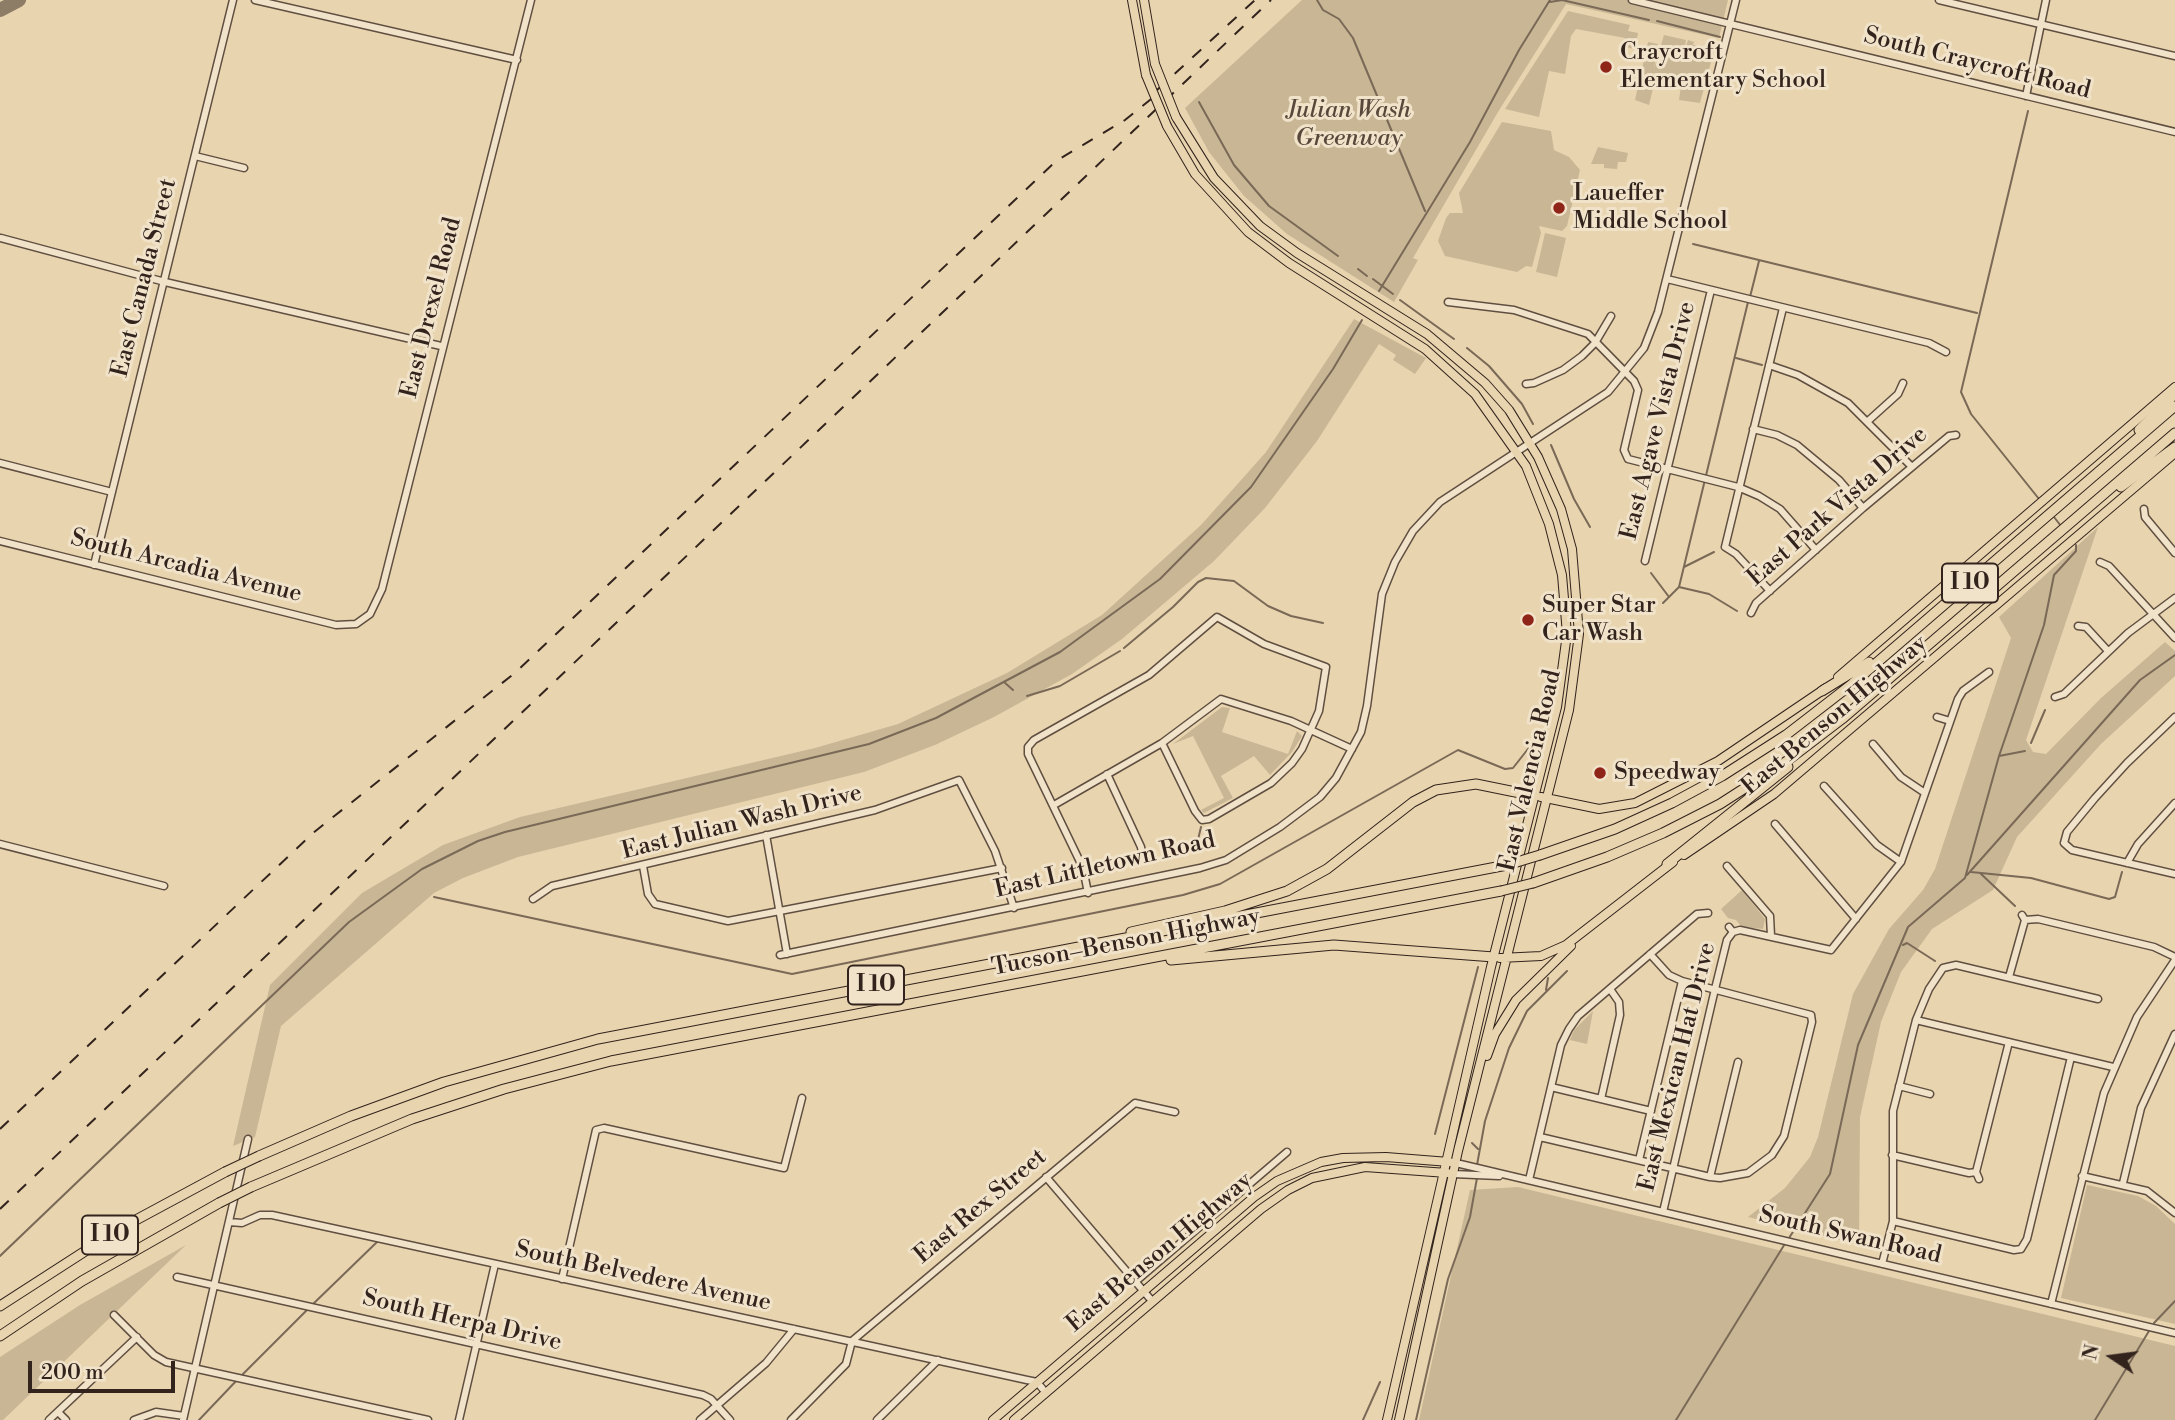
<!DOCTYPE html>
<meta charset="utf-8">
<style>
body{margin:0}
#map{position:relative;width:2175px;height:1420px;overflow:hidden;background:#e8d4ae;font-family:"Libre Bodoni",serif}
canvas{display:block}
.north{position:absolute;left:2077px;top:1322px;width:70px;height:70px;-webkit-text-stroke:5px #f0e3ca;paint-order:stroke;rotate:283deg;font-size:19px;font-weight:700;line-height:28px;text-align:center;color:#32231d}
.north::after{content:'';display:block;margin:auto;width:24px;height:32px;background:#32231d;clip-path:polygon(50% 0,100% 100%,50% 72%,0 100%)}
.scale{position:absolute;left:28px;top:1361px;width:147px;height:32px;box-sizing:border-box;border:4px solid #32231d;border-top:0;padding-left:9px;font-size:21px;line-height:24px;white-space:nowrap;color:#32231d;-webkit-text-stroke:5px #f0e3ca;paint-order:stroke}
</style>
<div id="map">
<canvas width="2175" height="1420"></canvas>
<div class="north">N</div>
<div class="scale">200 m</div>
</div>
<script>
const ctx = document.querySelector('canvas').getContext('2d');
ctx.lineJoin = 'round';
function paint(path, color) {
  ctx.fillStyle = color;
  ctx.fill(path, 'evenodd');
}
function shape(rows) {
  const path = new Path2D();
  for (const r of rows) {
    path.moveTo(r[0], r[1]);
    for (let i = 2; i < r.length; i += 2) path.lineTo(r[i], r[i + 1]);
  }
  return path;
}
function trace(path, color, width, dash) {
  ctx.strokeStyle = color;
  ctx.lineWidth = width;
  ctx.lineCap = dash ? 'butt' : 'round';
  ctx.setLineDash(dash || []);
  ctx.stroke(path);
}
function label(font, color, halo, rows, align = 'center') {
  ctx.font = font + ' "Libre Bodoni",serif';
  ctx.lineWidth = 6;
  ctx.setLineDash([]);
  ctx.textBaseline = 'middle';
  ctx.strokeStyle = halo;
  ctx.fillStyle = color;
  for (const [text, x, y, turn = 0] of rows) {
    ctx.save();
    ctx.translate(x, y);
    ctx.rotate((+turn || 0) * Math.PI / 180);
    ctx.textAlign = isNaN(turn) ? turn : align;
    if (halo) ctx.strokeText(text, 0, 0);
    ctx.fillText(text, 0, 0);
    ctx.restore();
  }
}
paint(shape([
 [1302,0,1728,0,1719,38,1566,4,1498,112,1413,258,1418,260,1394,302,1287,234,1244,196,1209,152,1185,108],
 [1568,11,1630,25,1628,31,1638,33,1635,49,1624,47,1625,38,1576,29,1571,36,1565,74,1549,71,1539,117,1505,109],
 [1664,35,1686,40,1684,50,1672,48,1684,52,1688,40,1694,42,1693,45,1715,47,1700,103,1679,100,1681,86,1655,80,1649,105,1635,100,1648,42,1658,44,1654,69],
 [1502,122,1551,131,1554,150,1569,157,1580,170,1567,226,1562,231,1539,226,1541,233,1532,267,1526,266,1517,272,1445,256,1438,241,1446,218,1450,213,1463,213,1459,193],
 [1598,147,1628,153,1626,162,1618,162,1617,169,1604,168,1604,164,1591,164],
 [1545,233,1566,238,1557,277,1536,272],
 [1354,319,1426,358,1415,374,1393,360,1396,355,1379,344,1317,441,1265,508,1214,561,1122,639,1072,674,994,717,935,745,864,772,518,857,463,878,434,893,281,1026,255,1137,233,1146,270,985,362,893,443,845,520,817,815,748,898,724,1007,673,1102,615,1201,525,1266,452],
 [2098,527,2026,740,2033,752,2046,754,2101,698,2165,642,2175,651,2175,676,2101,744,2017,837,1993,890,1932,929,1901,972,1881,1022,1860,1117,1859,1245,1748,1217,1785,1188,1810,1157,1818,1137,1853,994,1889,929,1923,890,1935,869,2011,638,1999,617],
 [1222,707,1230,708,1222,732,1288,754,1297,731,1302,736,1292,752,1270,775,1254,756,1221,776,1233,798,1204,813,1201,810,1224,798,1193,736,1173,744],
 [1742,890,1765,919,1763,929,1742,927,1736,920,1728,918,1721,909],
 [1593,1011,1587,1044,1570,1040,1574,1030],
 [2087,1185,2138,1196,2156,1206,2175,1224,2175,1324,2061,1298],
 [1518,1187,2175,1346,2175,1420,1419,1420,1470,1190],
 [186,1245,3,1420,0,1420,0,1357,80,1305]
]), '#c9b695');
trace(shape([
 [1317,0,1323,10,1339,19,1353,38,1425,211],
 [1550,2,1562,0,1649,20],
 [1657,21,1720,37],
 [1199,102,1234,165,1269,206,1338,256],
 [2028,111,1961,392,1971,414,2039,499],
 [1693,244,1977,313],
 [1358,269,1367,276],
 [1373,279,1393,294],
 [1379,291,1470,142,1519,50,1550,0],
 [1750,297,1759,261],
 [1400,300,1454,339],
 [1467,348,1489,366,1522,404,1533,424],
 [1736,358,1762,365],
 [1551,445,1574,499,1590,527],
 [2054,517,2061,526],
 [1684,567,1714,552],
 [1651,573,1669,597],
 [1679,587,1748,302],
 [1663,603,1679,587,1709,594,1737,611],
 [1124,648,1173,607,1198,582,1206,578,1234,581,1268,606,1291,616,1323,623],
 [1004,682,1013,690],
 [1027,696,1060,686,1120,651],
 [2031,743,2045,710],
 [1999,756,2025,751],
 [1195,852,1201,827],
 [1971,872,2031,878,2109,899,2115,897,2122,872],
 [1980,873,2015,906],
 [1967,875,2140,680,2175,655],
 [434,897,792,974,1183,895,1220,884,1458,750,1505,769,1513,768,1535,740],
 [1903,945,1907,943,1935,961],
 [1546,990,1548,978],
 [1435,1134,1478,967],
 [1472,1143,1478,1149],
 [1477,1165,1485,1121,1509,1048,1527,1011,1567,971],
 [1789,1238,1830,1174,1858,1045,1908,927,1965,878,1999,756,2044,625,2054,575,2076,551,2076,545],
 [0,1256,349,922,422,869,478,841,505,832,869,744,936,718,1060,652,1160,579,1251,487,1333,369,1362,320],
 [311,1306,377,1242],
 [2154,1323,2175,1301],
 [242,1375,307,1310],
 [199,1420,238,1379],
 [1363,1420,1380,1382],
 [1416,1420,1448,1279,1470,1217,1477,1178],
 [1676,1420,1786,1242],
 [2095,1420,2149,1331]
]), '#7a6957', 2);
trace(shape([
 [0,10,19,0]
]), '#8d7c66', 14);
const minor = shape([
 [255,0,517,60],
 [1632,0,2175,132],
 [1939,0,2175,56],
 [2026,96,2046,0],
 [195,156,244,168],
 [1,238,165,282,441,346],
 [1667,279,1929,343,1946,352],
 [1448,302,1514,310,1588,334,1634,381,1638,390,1624,450,1628,459,1738,487,1759,496,1780,509,1816,550],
 [1769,365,1798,375,1848,403,1911,466],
 [1526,384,1534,383,1563,370,1582,356,1595,343,1611,316],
 [1868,421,1898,394,1903,383],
 [1753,429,1777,435,1797,445,1839,480,1863,508],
 [0,463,112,492],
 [2144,509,2145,517,2175,553],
 [0,541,336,625,356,624,370,614,382,589,531,0],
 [1725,547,1783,308],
 [1725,547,1736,554,1770,591],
 [1645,561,1711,290],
 [2100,562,2109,566,2175,638],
 [94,565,233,0],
 [1751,613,1756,603,1863,508,1949,436,1956,435],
 [2078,626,2086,627,2108,651],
 [2055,697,2064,694,2128,633,2175,598],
 [1937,717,1950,721],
 [1873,744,1901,777,1925,793],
 [1107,774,1141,847,1143,859],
 [1824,786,1877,845,1901,862],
 [1054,805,1162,743,1221,699,1291,721,1352,749],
 [1775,824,1856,919],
 [766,835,787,954],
 [2064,843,2067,832,2095,798,2127,763,2175,717],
 [2064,843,2072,850,2175,874],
 [0,844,164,886],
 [2127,863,2138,844,2175,803],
 [643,866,648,894,655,904,728,921,1002,868],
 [1727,866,1770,916,1771,936],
 [1088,893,1083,868,1028,754,1028,747,1034,740,1149,675,1217,617,1264,644,1326,667,1319,711,1302,749,1292,763,1271,783,1209,819,1202,820,1195,811,1162,743],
 [533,899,552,886,875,810,959,780,995,851,1014,908],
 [2025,920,2038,919,2154,947,2175,957],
 [1729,927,1733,932,1740,930,1831,950],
 [1831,950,1901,862,1958,699,1963,691,1989,672],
 [1650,954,1669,975,1682,981,1811,1015],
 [780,955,1200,868,1226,860,1280,827,1320,797,1336,778,1361,732,1367,706,1382,594,1395,562,1413,531,1440,502,1608,392,1644,348,1658,312,1736,0],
 [2009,977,2025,920,2022,915],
 [1916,1020,2113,1067],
 [1899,1086,1930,1094],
 [1551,1087,1651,1111],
 [1601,1099,1620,1015,1619,1002,1610,989],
 [1540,1137,1710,1177,1720,1178,1748,1173,1772,1155,1784,1136,1812,1022,1811,1015],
 [1892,1155,1969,1173,1976,1172,1979,1179],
 [1639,1160,1682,981],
 [1456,1163,2175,1333],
 [1976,1172,2009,1042],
 [1453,1174,1499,1176],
 [2082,1176,2147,1191,2175,1213],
 [1046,1177,1152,1301],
 [1710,1177,1738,1062],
 [1529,1180,1561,1045,1569,1029,1578,1016,1697,914,1708,913],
 [2123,1183,2141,1108,2175,1034],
 [1663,1212,1715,989,1727,940,1733,932],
 [1893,1221,2014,1250,2021,1249],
 [229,1222,242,1223,260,1215,272,1215,1027,1380,1037,1382,1046,1393],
 [2021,1249,2027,1239,2071,1057],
 [1882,1264,1893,1221,1893,1111,1916,1020,1929,989,1943,968,1956,965,2098,999],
 [177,1277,703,1395,711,1399,730,1420],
 [562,1279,596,1130,604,1128,784,1168,802,1098],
 [1135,1282,1287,1152],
 [2051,1304,2104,1093,2137,1017,2175,960],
 [114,1315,154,1355,166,1362,428,1420],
 [58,1412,66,1420],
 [49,1420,137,1337],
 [134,1420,156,1412,184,1416],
 [183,1420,248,1139],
 [459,1420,495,1264],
 [700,1420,766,1363,794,1329],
 [791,1420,846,1364,852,1341,1135,1103,1175,1112],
 [877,1420,938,1360]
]);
const major = shape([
 [1132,0,1146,75],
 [1144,0,1155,64],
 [1176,117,1214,178,1260,226,1297,253,1427,334,1485,383,1509,410,1538,457,1561,509,1572,549,1579,634,1569,710,1458,1151,1399,1420],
 [1167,126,1195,174,1248,232,1289,263,1425,349,1475,394,1526,466,1549,524,1562,575,1567,634,1557,707,1491,967,1387,1420],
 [1838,677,2175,387],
 [1541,797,1599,809,1635,803,1718,761,1826,688],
 [1684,855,1774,794,2175,453],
 [1500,958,1541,956,1566,945,1673,862],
 [1487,1056,1495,1034,1516,1000,1571,946],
 [993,1420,1254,1197,1277,1181,1321,1162,1343,1158,1386,1157,1449,1162],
 [1014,1420,1261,1209,1288,1190,1312,1178,1365,1167,1447,1173]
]);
const highway = shape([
 [2139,430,2175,394],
 [2121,487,2175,447],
 [1822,691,1869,662],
 [1540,855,1615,829,1672,803,1722,776,1786,735,1852,684,2175,406],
 [1667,864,1788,767],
 [1533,883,1607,857,1663,833,1720,804,1787,761,1842,719,2175,433],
 [1131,932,1225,911,1287,891,1327,869,1413,802,1436,790,1476,784,1535,796],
 [1171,960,1334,945,1494,957],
 [259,1156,351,1116,444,1082,598,1039,1507,865],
 [251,1187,412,1119,504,1089,611,1061,1501,891],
 [0,1306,121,1228,225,1172],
 [0,1336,82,1281,219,1203]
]);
trace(minor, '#604f41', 9);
trace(major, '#32231d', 10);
trace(highway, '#32231d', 11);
trace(minor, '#f0e3ca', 6);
trace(major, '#e8d4ae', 8);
trace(highway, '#e8d4ae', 9);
trace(shape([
 [1157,90,1255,0],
 [0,1129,313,833,516,672,1056,161,1125,120,1166,87],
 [0,1209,1271,0]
]), '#32231d', 2, [12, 12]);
const majorBridge = shape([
 [1155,64,1176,117],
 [1146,75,1167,126]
]);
const highwayBridge = shape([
 [1507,865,1540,855],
 [1501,891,1533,883],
 [225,1172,259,1156],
 [219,1203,251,1187]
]);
trace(majorBridge, '#32231d', 10, []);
trace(highwayBridge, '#32231d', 11, []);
trace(majorBridge, '#e8d4ae', 8);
trace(highwayBridge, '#e8d4ae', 9);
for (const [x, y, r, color] of [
 [1606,67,7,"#8f2418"],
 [1559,208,7,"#8f2418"],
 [1528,620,7,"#8f2418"],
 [1600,773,7,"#8f2418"]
]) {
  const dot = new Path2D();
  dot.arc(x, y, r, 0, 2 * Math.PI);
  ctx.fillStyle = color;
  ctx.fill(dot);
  trace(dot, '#f0e3ca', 2.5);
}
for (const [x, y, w] of [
 [1970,583,56],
 [876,985,56],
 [110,1235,56]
]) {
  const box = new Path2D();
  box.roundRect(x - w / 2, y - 19.5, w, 39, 5);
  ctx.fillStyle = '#f0e3ca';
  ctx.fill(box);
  trace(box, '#32231d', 2);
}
label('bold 23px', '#32231d', null, [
 ["I 10",1970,583],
 ["I 10",876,985],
 ["I 10",110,1235]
]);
label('24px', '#32231d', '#f0e3ca', [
 ["Craycroft",1620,53],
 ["Elementary School",1620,81],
 ["Laueffer",1573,194],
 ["Middle School",1573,222],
 ["Super Star",1542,606],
 ["Car Wash",1542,634],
 ["Speedway",1614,773]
], 'left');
label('24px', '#32231d', '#f0e3ca', [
 ["South Craycroft Road",1977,64,14],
 ["East Canada Street",145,278,-76],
 ["East Drexel Road",432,308,-76],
 ["East Agave Vista Drive",1659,421,-76],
 ["East Park Vista Drive",1838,507,-41],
 ["South Arcadia Avenue",186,567,14],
 ["East Benson Highway",1835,716,-40],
 ["East Valencia Road",1531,771,-77],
 ["East Julian Wash Drive",742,823,-14],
 ["East Littletown Road",1105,866,-13],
 ["Tucson–Benson Highway",1126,943,-11],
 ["East Mexican Hat Drive",1678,1067,-76],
 ["East Rex Street",981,1207,-40],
 ["South Swan Road",1850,1236,13],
 ["East Benson Highway",1160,1253,-40],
 ["South Belvedere Avenue",643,1277,12],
 ["South Herpa Drive",462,1321,13]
]);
label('italic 24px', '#58483b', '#f0e3ca', [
 ["Julian Wash",1349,111],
 ["Greenway",1349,139]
]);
</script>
